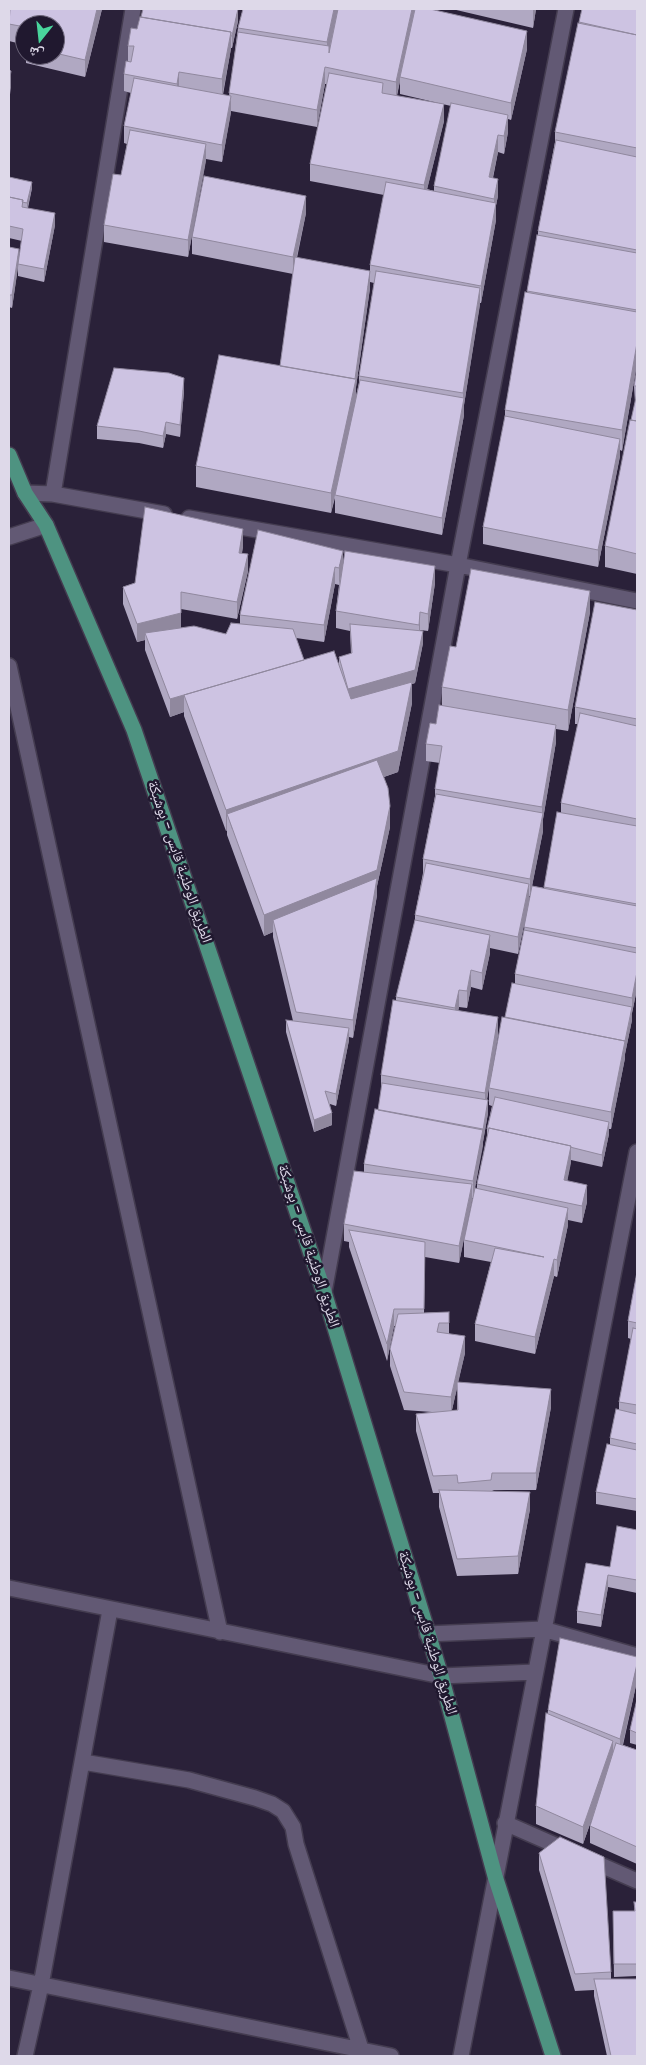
<!DOCTYPE html>
<meta charset="utf-8">
<style>
body{margin:0}
#map{position:relative;width:646px;height:2065px;overflow:hidden;background:#2a2139;font-family:Poppins,"Noto Naskh Arabic",sans-serif}
canvas{display:block}
.frame{position:absolute;inset:0;border:10px solid #ded9e9;pointer-events:none}
.north{position:absolute;left:15px;top:15px;width:50px;height:50px;box-sizing:border-box;background:#20182f;border:1px solid #6c6579;border-radius:50%;rotate:196deg;font-size:14px;font-weight:700;line-height:20px;text-align:center;color:#ded9e9}
.north::after{content:'';display:block;margin:auto;width:18px;height:22px;background:#49d49c;clip-path:polygon(50% 0,100% 100%,50% 72%,0 100%)}
</style>
<div id="map">
<canvas width="646" height="2065"></canvas>
<div class="frame"></div>
<div class="north">ش</div>
</div>
<script>
const ctx = document.querySelector('canvas').getContext('2d');
ctx.lineJoin = 'round';
function shape(rows) {
  const path = new Path2D();
  for (const r of rows) {
    path.moveTo(r[0], r[1]);
    for (let i = 2; i < r.length; i += 2) path.lineTo(r[i], r[i + 1]);
  }
  return path;
}
function trace(path, color, width, dash) {
  ctx.strokeStyle = color;
  ctx.lineWidth = width;
  ctx.lineCap = dash ? 'butt' : 'round';
  ctx.setLineDash(dash || []);
  ctx.stroke(path);
}
function paint(path, color) {
  ctx.fillStyle = color;
  ctx.fill(path, 'evenodd');
}
function label(font, color, halo, rows, align = 'center') {
  ctx.font = font + ' Poppins,"Noto Naskh Arabic",sans-serif';
  ctx.lineWidth = 5;
  ctx.setLineDash([]);
  ctx.textBaseline = 'middle';
  ctx.strokeStyle = halo;
  ctx.fillStyle = color;
  for (const [text, x, y, turn = 0] of rows) {
    ctx.save();
    ctx.translate(x, y);
    ctx.rotate((+turn || 0) * Math.PI / 180);
    ctx.textAlign = isNaN(turn) ? turn : align;
    if (halo) ctx.strokeText(text, 0, 0);
    ctx.fillText(text, 0, 0);
    ctx.restore();
  }
}
const minor = shape([
 [25,493,53,494,164,514],
 [53,494,133,9],
 [189,518,458,565,637,601],
 [9,537,46,525],
 [9,666,220,1632],
 [324,1292,458,565,566,9],
 [9,1588,441,1676,535,1672],
 [427,1634,543,1629,637,1656],
 [83,1762,189,1780,255,1798,272,1804,283,1811,293,1827,296,1844,361,2049],
 [505,1823,637,1881],
 [9,1978,391,2056],
 [25,2056,41,1985,110,1610],
 [461,2056,637,1152]
]);
const major = shape([
 [9,455,25,493,46,525,134,730,324,1292,441,1676,495,1876,553,2056]
]);
trace(minor, '#443c50', 18);
trace(major, '#443c50', 18);
trace(minor, '#625974', 15);
trace(major, '#4e9381', 15);
paint(shape([
 [9,9,102,9,85,77,26,63,26,55,55,55,55,25,25,25,25,45,9,41],
 [243,9,430,9,527,49,511,120,508,119,508,132,504,154,498,152,493,178,498,196,496,205,496,220,481,303,480,303,464,405,464,415,442,535,335,513,335,498,331,513,196,487,196,466,280,366,293,274,192,254,192,237,306,213,297,258,370,288,356,387,356,396,359,383,359,376,374,283,370,282,370,265,384,195,310,181,310,164,327,84,325,84,317,127,231,111,222,162,206,159,188,257,104,242,104,225,121,175,127,144,124,143,124,126,131,93,124,91,124,74,128,61,128,46,137,29,238,21,232,48,231,48,223,95,229,96,238,28],
 [400,81,400,94,451,106,434,186,434,191,427,189,444,121,397,96],
 [452,9,536,9,533,28],
 [582,9,637,9,637,364,622,451,620,450,620,456,598,567,483,544,483,527,505,419,505,410,538,235,538,231,555,142,555,132],
 [9,177,32,188,28,208,55,225,44,282,18,276,18,266,12,308,9,307,9,247,19,259,22,241,9,238],
 [637,369,637,574,605,567,605,546,635,403,634,386],
 [184,391,180,437,166,434,163,448,139,443,97,439,97,426],
 [258,530,343,567,435,583,428,631,420,630,423,643,415,683,412,684,412,703,398,772,384,777,390,827,377,886,377,895,353,1038,349,1037,349,1040,336,1106,330,1104,332,1125,314,1132,286,1032,286,1020,293,1021,273,937,273,932,264,936,227,835,227,830,226,831,184,716,184,712,170,717,145,650,145,640,137,642,123,604,123,587,243,546,242,553,248,571,237,619,181,609,181,628,226,634,240,624,240,615],
 [335,584,339,585,336,611,336,628,350,631,351,654,339,657,339,663,304,660,296,638,324,642],
 [637,610,637,989,632,1013,632,1020,625,1054,625,1058,611,1129,609,1129,609,1134,602,1167,571,1160,567,1181,587,1202,582,1223,568,1220,568,1225,557,1277,554,1276,535,1354,475,1341,475,1324,491,1262,464,1257,464,1240,473,1198,472,1198,459,1263,425,1257,424,1313,449,1312,449,1334,465,1353,458,1382,551,1407,536,1490,492,1490,530,1509,518,1574,457,1576,439,1507,439,1493,433,1493,416,1431,416,1414,432,1412,404,1410,390,1366,390,1349,395,1326,394,1326,387,1361,349,1247,349,1242,344,1241,344,1224,364,1172,364,1164,378,1110,381,1092,381,1075,396,1001,396,997,415,920,415,915,423,873,423,859,435,796,435,789,440,763,426,761,426,744,436,724,442,706,442,687,456,647,590,612,568,731,556,729,556,742,543,819,543,831,532,886,544,888,561,813,561,803,578,724,575,724,575,707],
 [529,896,530,896,524,930,515,974,515,984,505,1017,489,1088,498,1035,458,1011,459,1007,467,1008,471,987,482,990,490,953,490,948,518,954,529,901],
 [489,1088,489,1105,492,1106,487,1129,487,1136,477,1184,477,1189,475,1188,488,1113,487,1100],
 [457,1388,457,1410,452,1410],
 [637,1272,637,1511,596,1504,596,1492,610,1445,610,1438,619,1410,619,1402,631,1339,628,1338,628,1321],
 [637,1530,637,1593,608,1587,601,1627,577,1623,577,1611],
 [637,1681,623,1745,637,1750,637,1864,590,1843,590,1826,595,1810,583,1844,536,1824,536,1806,548,1710],
 [637,1699,637,1745,630,1743,630,1730],
 [539,1853,611,1972,611,1979,637,2056,607,2056,594,1996,594,1990,575,1991,539,1870],
 [637,1902,637,1976,614,1977,613,1911,634,1911]
]), '#b0a8c2');
paint(shape([
 [97,9,102,9,85,77,85,60],
 [238,9,238,21,232,48,232,36],
 [334,9,338,9,329,51,329,70,329,53,327,59,327,42],
 [412,9,414,9,414,13,400,77,400,81,396,99,396,82],
 [533,9,536,9,533,28],
 [527,31,527,49,511,120,511,103],
 [231,32,231,49,222,97,222,79],
 [325,67,325,84,317,127,317,110],
 [11,71,11,88,9,101,9,84],
 [179,72,179,89,177,101,177,84],
 [231,96,231,113,222,162,222,145],
 [444,104,444,121,424,202,424,185],
 [508,115,508,132,504,154,504,136],
 [498,135,498,152,489,195,489,177],
 [206,144,206,161,188,257,188,240],
 [498,179,498,196,496,205,496,220,481,303,481,286,494,216,494,199],
 [32,182,32,188,27,210,27,203],
 [306,196,306,213,293,274,293,257],
 [55,213,55,225,44,282,44,269],
 [19,249,19,261,12,308,12,295],
 [370,271,370,288,356,387,356,400,331,513,331,493,355,380],
 [480,288,480,305,464,405,464,415,442,535,442,518,463,402,463,393],
 [637,343,637,364,622,451,622,430],
 [184,378,184,391,180,437,180,425],
 [166,422,166,434,163,448,163,436],
 [620,439,620,456,598,567,598,550],
 [243,529,243,546,239,570,239,553],
 [343,551,343,568,339,585,339,568],
 [248,554,248,571,237,619,237,602],
 [435,566,435,583,428,631,428,614],
 [335,567,335,584,324,642,324,625],
 [590,591,590,612,568,731,568,710],
 [420,612,420,630,419,642,419,625],
 [181,613,181,630,145,633,145,640,137,642,137,624],
 [423,631,423,643,415,683,412,684,412,703,398,772,232,829,227,814,227,830,226,831,226,810,348,702,348,689],
 [184,695,184,712,170,717,170,699],
 [556,725,556,742,543,819,543,831,530,896,530,879,542,818,542,807],
 [390,806,390,827,377,886,377,895,353,1038,353,1020,273,920,273,932,264,936,264,915],
 [529,884,529,901,518,954,518,937],
 [490,935,490,953,482,990,482,973],
 [471,970,471,987,467,1008,467,991],
 [637,972,637,989,632,1013,632,1020,625,1054,625,1041,632,1010,632,998],
 [459,990,459,1007,455,1025,455,1008],
 [498,1017,498,1035,485,1110,485,1093],
 [349,1028,349,1040,336,1106,336,1094],
 [625,1041,625,1058,611,1129,611,1112],
 [488,1100,488,1113,483,1142,483,1130],
 [332,1113,332,1125,314,1132,314,1120],
 [609,1122,609,1134,602,1167,602,1155],
 [483,1129,483,1146,473,1198,473,1181],
 [571,1146,571,1163,564,1197,564,1180],
 [472,1184,472,1201,459,1263,459,1246],
 [587,1185,587,1202,582,1223,582,1206],
 [568,1208,568,1225,557,1277,557,1260],
 [554,1259,554,1276,535,1354,535,1337],
 [394,1309,394,1326,387,1361,387,1344],
 [465,1336,465,1353,451,1414,451,1397],
 [551,1389,551,1407,536,1490,536,1473],
 [530,1492,530,1509,518,1574,518,1556],
 [608,1575,608,1587,601,1627,601,1615],
 [637,1664,637,1681,620,1756,620,1739],
 [613,1741,613,1758,583,1844,583,1827]
]), '#90889e');
const building = shape([
 [10,9,97,9,85,60,55,53,55,25,25,25,25,27,9,24,10,9],
 [143,9,238,9,232,36,231,36,231,32,141,17,143,9],
 [243,9,334,9,327,42,238,28,243,9],
 [338,9,412,9,396,82,325,67,317,110,229,93,238,32,329,46,329,53,338,9],
 [415,9,430,9,527,31,511,103,400,77,415,9],
 [582,9,637,9,637,35,579,22,582,9],
 [140,17,231,32,222,79,179,72,177,84,124,74,126,61,131,62,134,46,128,46,131,28,137,29,140,17],
 [578,23,637,35,637,148,555,132,578,23],
 [9,70,11,71,9,84,9,70],
 [329,73,383,83,382,93,444,104,424,185,310,164,329,73],
 [134,78,231,96,222,145,124,126,134,78],
 [451,103,508,115,504,136,498,135,489,177,498,179,494,199,434,186,451,103],
 [130,130,206,144,188,240,104,225,113,174,121,175,130,130],
 [556,140,637,157,637,250,538,231,556,140],
 [204,176,306,196,293,257,192,237,204,176],
 [9,177,32,182,27,203,22,202,23,200,9,197,9,177],
 [386,182,496,203,481,286,370,265,386,182],
 [9,197,23,200,22,207,55,213,44,269,18,264,23,229,9,226,9,197],
 [537,235,637,253,637,310,527,291,537,235],
 [9,247,19,249,12,295,9,295,9,247],
 [295,257,370,271,355,379,280,366,295,257],
 [376,271,480,288,463,393,359,376,376,271],
 [525,292,637,312,637,343,622,430,505,410,525,292],
 [219,355,356,379,331,493,196,466,219,355],
 [114,368,169,373,184,378,180,425,166,422,163,436,139,431,97,426,114,368],
 [637,369,637,386,634,386,637,369],
 [360,380,464,398,442,518,335,495,360,380],
 [637,393,637,421,631,420,637,393],
 [505,416,620,439,598,550,483,527,505,416],
 [630,420,637,421,637,554,605,546,630,420],
 [145,507,243,529,239,553,248,554,237,602,181,592,181,613,137,624,123,587,135,583,145,507],
 [258,530,343,551,339,568,335,567,324,625,240,615,258,530],
 [345,551,435,566,428,614,420,612,419,625,336,611,345,551],
 [471,569,590,591,568,710,442,687,450,646,456,647,471,569],
 [595,602,637,610,637,719,575,707,595,602],
 [231,623,293,629,304,660,170,699,145,633,194,626,226,634,231,623],
 [350,624,423,631,415,670,348,689,339,657,352,653,350,624],
 [334,651,351,699,412,682,398,751,226,810,184,695,334,651],
 [439,705,556,725,542,807,435,789,442,746,426,744,430,723,436,724,439,705],
 [580,713,637,726,637,819,561,803,580,713],
 [377,760,388,788,390,806,377,870,264,915,227,814,377,760],
 [436,794,543,813,530,879,423,859,436,794],
 [557,812,637,826,637,904,544,887,557,812],
 [426,863,529,884,518,937,415,915,426,863],
 [377,878,353,1020,296,1012,273,920,377,878],
 [532,886,637,906,637,948,524,927,532,886],
 [415,920,490,935,482,973,471,970,467,991,459,990,455,1008,396,997,415,920],
 [524,930,637,953,637,972,632,998,515,974,524,930],
 [512,983,632,1007,625,1041,505,1017,512,983],
 [393,1000,498,1017,485,1093,381,1075,393,1000],
 [502,1017,625,1041,611,1112,489,1088,502,1017],
 [286,1020,349,1028,336,1094,325,1091,332,1113,314,1120,286,1020],
 [382,1083,488,1100,483,1130,378,1110,382,1083],
 [495,1097,609,1122,602,1155,570,1147,571,1146,489,1128,489,1129,487,1129,495,1097],
 [375,1109,483,1129,473,1181,364,1164,375,1109],
 [489,1128,571,1146,564,1180,587,1185,582,1206,477,1184,489,1128],
 [354,1171,472,1184,459,1246,344,1224,354,1171],
 [475,1188,568,1208,557,1260,554,1259,535,1337,475,1324,495,1248,544,1257,464,1240,475,1188],
 [349,1230,425,1242,424,1309,394,1309,387,1344,349,1230],
 [637,1272,637,1323,628,1321,637,1272],
 [449,1312,449,1323,439,1323,437,1332,465,1336,451,1397,404,1392,390,1349,398,1314,449,1312],
 [633,1328,637,1329,637,1405,619,1402,633,1328],
 [457,1382,551,1389,536,1473,492,1473,491,1480,458,1483,457,1475,433,1476,416,1414,458,1410,457,1382],
 [616,1409,637,1414,637,1444,610,1438,616,1409],
 [607,1444,637,1450,637,1499,596,1492,607,1444],
 [439,1490,530,1492,518,1556,457,1559,439,1490],
 [617,1526,637,1530,637,1580,608,1575,601,1615,577,1611,586,1563,610,1567,617,1526],
 [560,1638,637,1657,637,1664,620,1739,548,1710,560,1638],
 [637,1699,637,1733,630,1730,637,1699],
 [546,1713,613,1741,583,1827,536,1806,546,1713],
 [616,1743,637,1750,637,1847,590,1826,616,1743],
 [560,1837,604,1857,611,1972,575,1974,539,1853,560,1837],
 [634,1902,637,1902,637,1964,614,1964,613,1911,635,1911,634,1902],
 [594,1979,637,1979,637,2056,611,2056,594,1979]
]);
paint(building, '#cdc3e2');
trace(building, '#90889e', 1);
label('15px', '#ded9e9', '#20182f', [
 ["الطريق الوطنية قابس - بوشبكة",179,862,71],
 ["الطريق الوطنية قابس - بوشبكة",308,1246,72],
 ["الطريق الوطنية قابس - بوشبكة",427,1633,73]
]);
</script>
